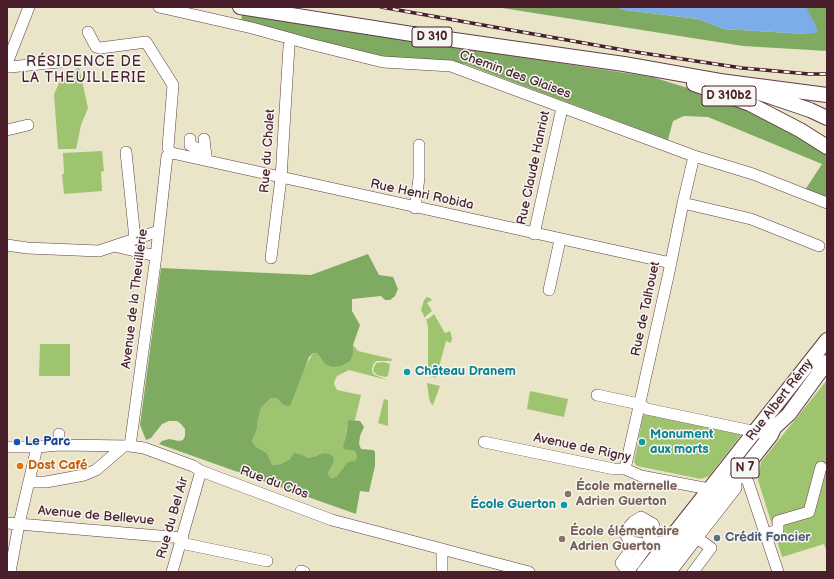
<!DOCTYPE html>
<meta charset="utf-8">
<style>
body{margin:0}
#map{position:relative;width:834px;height:579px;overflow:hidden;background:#eae5c9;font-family:"Balsamiq Sans",sans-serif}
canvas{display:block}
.frame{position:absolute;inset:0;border:8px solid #4a1f2b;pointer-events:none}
</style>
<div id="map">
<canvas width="834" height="579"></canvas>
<div class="frame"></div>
</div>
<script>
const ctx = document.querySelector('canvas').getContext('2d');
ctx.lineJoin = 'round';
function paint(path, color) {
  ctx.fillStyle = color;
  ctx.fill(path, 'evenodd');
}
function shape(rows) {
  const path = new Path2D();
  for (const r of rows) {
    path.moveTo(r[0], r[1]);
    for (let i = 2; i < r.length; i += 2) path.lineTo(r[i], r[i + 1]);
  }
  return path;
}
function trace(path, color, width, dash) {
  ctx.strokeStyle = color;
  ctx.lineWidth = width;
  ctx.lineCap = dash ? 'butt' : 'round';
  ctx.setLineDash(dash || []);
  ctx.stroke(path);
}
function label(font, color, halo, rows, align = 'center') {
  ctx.font = font + ' "Balsamiq Sans",sans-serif';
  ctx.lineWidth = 3;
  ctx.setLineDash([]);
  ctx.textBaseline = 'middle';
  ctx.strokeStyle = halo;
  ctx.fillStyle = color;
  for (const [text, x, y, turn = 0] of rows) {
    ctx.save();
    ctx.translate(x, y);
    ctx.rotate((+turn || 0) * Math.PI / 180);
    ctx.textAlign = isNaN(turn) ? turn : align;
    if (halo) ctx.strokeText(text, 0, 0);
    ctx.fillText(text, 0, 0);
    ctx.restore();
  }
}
paint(shape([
 [79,67,88,108,81,125,76,149,58,149,54,94,61,79],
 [102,151,104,171,101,172,102,191,64,194,62,174,64,174,63,153],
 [427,297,430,298,432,300,427,303,432,311,426,316,425,318,421,310,424,300],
 [434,314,445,333,450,331,452,338,451,343,446,341,436,378,428,375,428,326,426,319,428,319],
 [40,344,70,344,70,376,39,376],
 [353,345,358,351,392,359,391,361,377,361,374,363,372,368,372,372,375,375,387,380,349,370,337,376,335,380,334,384,337,390,361,395,355,420,350,420,347,426,346,437,343,444,351,450,355,451,357,457,355,462,337,476,333,478,330,477,328,473,334,462,323,453,316,456,308,458,303,455,290,459,281,464,272,465,267,453,255,446,252,441,257,429,257,424,261,408,271,398,277,398,283,405,313,353,317,353,325,364,353,354],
 [384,362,390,364,388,376,385,377,377,375,373,371,374,367,376,363],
 [827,380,827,549,826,550,824,544,782,557,758,480,761,462],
 [427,383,440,386,433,405,431,404,429,398],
 [530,391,568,399,564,417,527,409],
 [384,399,388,400,388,426,378,423],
 [647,412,739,432,741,435,709,476,701,479,637,466,634,462,643,416]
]), '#9fc46f');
paint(shape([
 [496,7,617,7,625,10,698,19,724,29,806,34,806,7,827,7,827,51,743,46],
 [242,15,652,77,704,93,769,118,827,154,827,199,805,190,822,164,708,117,684,116,673,121,668,140,465,64,389,58,241,22],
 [368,254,379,275,393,277,398,289,395,296,390,300,385,300,381,296,352,299,352,311,360,325,353,345,353,354,350,361,341,366,333,367,325,364,317,353,313,353,309,357,290,406,283,405,277,398,271,398,261,408,257,424,257,429,252,441,255,446,267,453,272,465,281,464,290,459,294,453,303,455,308,458,316,456,323,453,330,454,333,457,334,462,328,473,330,477,333,478,337,476,348,462,355,461,357,457,355,451,344,449,343,444,346,437,348,421,350,420,360,421,364,427,360,436,359,444,361,449,373,450,375,452,375,466,369,492,360,491,356,514,159,444,162,441,169,439,179,441,183,440,185,436,185,429,181,424,177,421,169,421,162,424,151,438,146,440,140,425,161,268,311,275]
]), '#7faa62');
paint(shape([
 [617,7,806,7,818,30,815,33,806,34,724,29,698,19,625,10]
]), '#7dade8');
const minor = shape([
 [159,7,252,28,310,44,383,62,451,66,694,156,753,174,827,203],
 [88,32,96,47,100,48,146,42,173,85,168,147,170,154],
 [7,63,29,7],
 [7,67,10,67,59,62],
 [7,130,28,125],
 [190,139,190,145,206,153],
 [204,139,206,157],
 [126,152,135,239],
 [683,203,751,219,819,246],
 [415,208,419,178,419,145],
 [534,234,562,108],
 [7,245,27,248,99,251,159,231],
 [114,246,156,256],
 [271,258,281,178,289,46],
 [549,290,560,240],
 [597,395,639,404,647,409,771,435],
 [484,442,614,469,625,469,641,476,709,489,715,493],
 [59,445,59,434],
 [130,446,156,256,167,156,172,153,671,263],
 [7,447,37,447,59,445,130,446,144,448,193,466,201,471,332,520,529,572],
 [732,461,748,482,778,572],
 [625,469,669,272,683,203,694,156],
 [29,482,46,482,84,475,96,470,124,446],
 [633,522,649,535,648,545,632,542,628,539,625,533,626,530,633,522],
 [633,522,641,517,653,524,654,526,655,531,649,539],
 [7,523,183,538],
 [765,534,778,530,778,521,809,512,821,467],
 [697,538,736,488,736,483],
 [181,543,267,561],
 [301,571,304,572],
 [10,572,19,524,37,447],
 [172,572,201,471],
 [442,572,442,550],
 [628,572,648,545,667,541],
 [628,572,621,563,632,548,645,545],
 [671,572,697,538,711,548,693,572]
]);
const major = shape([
 [240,7,412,34,624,64,720,81,827,95],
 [694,84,750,104,800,130,827,147],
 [757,92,810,110,827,118],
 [644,572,827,340],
 [660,572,719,497,741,473,771,435,774,428,789,414,827,362]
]);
trace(minor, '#623d43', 12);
trace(major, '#623d43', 16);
trace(minor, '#fff', 11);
trace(major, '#fff', 14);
const rail = shape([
 [381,7,629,51,742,68,809,74,827,74]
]);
trace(rail, '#4a1f2b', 3.5);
trace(rail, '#f6f6f2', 2, [6]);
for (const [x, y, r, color] of [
 [407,372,4,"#0f9aa8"],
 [17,442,4,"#1a4fb4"],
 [642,442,4,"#0f9aa8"],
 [20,466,4,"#e8710a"],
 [568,494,4,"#8d6e63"],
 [564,505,4,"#0f9aa8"],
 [717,538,4,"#5c6f8a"],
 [562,539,4,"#8d6e63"]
]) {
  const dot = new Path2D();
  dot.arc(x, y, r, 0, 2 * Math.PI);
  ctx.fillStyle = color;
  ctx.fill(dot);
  trace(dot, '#f6f6f2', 1.5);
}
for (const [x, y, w] of [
 [432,37,40],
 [729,96,54],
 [745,468,28]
]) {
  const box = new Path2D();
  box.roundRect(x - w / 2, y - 10, w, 20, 3);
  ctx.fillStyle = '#f6f6f2';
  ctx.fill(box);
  trace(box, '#4a1f2b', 1);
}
label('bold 12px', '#4a1f2b', null, [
 ["D 310",432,37],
 ["D 310b2",729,96],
 ["N 7",745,468]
]);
label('13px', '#4a1f2b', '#f6f6f2', [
 ["Chemin des Glaises",515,75,20],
 ["Rue du Chalet",268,151,-86],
 ["Rue Claude Hanriot",534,168,-78],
 ["Rue Henri Robida",422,195,12],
 ["Avenue de la Theuillerie",135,299,-83],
 ["Rue de Talhouet",646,309,-78],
 ["Rue Albert Rémy",780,400,-52],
 ["Avenue de Rigny",582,448,12],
 ["Rue du Clos",274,483,20],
 ["Avenue de Bellevue",96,516,5],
 ["Rue du Bel Air",173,518,-74]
]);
label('bold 13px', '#0d838f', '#f6f6f2', [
 ["Château Dranem",415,372],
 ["Monument",650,435],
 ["aux morts",650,450],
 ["École Guerton",556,505,"right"]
], 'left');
label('bold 13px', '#164399', '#f6f6f2', [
 ["Le Parc",25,442]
], 'left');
label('bold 13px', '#c56008', '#f6f6f2', [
 ["Dost Café",28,466]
], 'left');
label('bold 13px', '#785e54', '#f6f6f2', [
 ["École maternelle",576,487],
 ["Adrien Guerton",576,502],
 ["École élémentaire",570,532],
 ["Adrien Guerton",570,547]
], 'left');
label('bold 13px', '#4e5e75', '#f6f6f2', [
 ["Crédit Foncier",725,538]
], 'left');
ctx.letterSpacing = '1px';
label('14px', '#4a1f2b', '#f6f6f2', [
 ["RÉSIDENCE DE",84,62],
 ["LA THEUILLERIE",84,78]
]);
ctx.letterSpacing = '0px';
</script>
